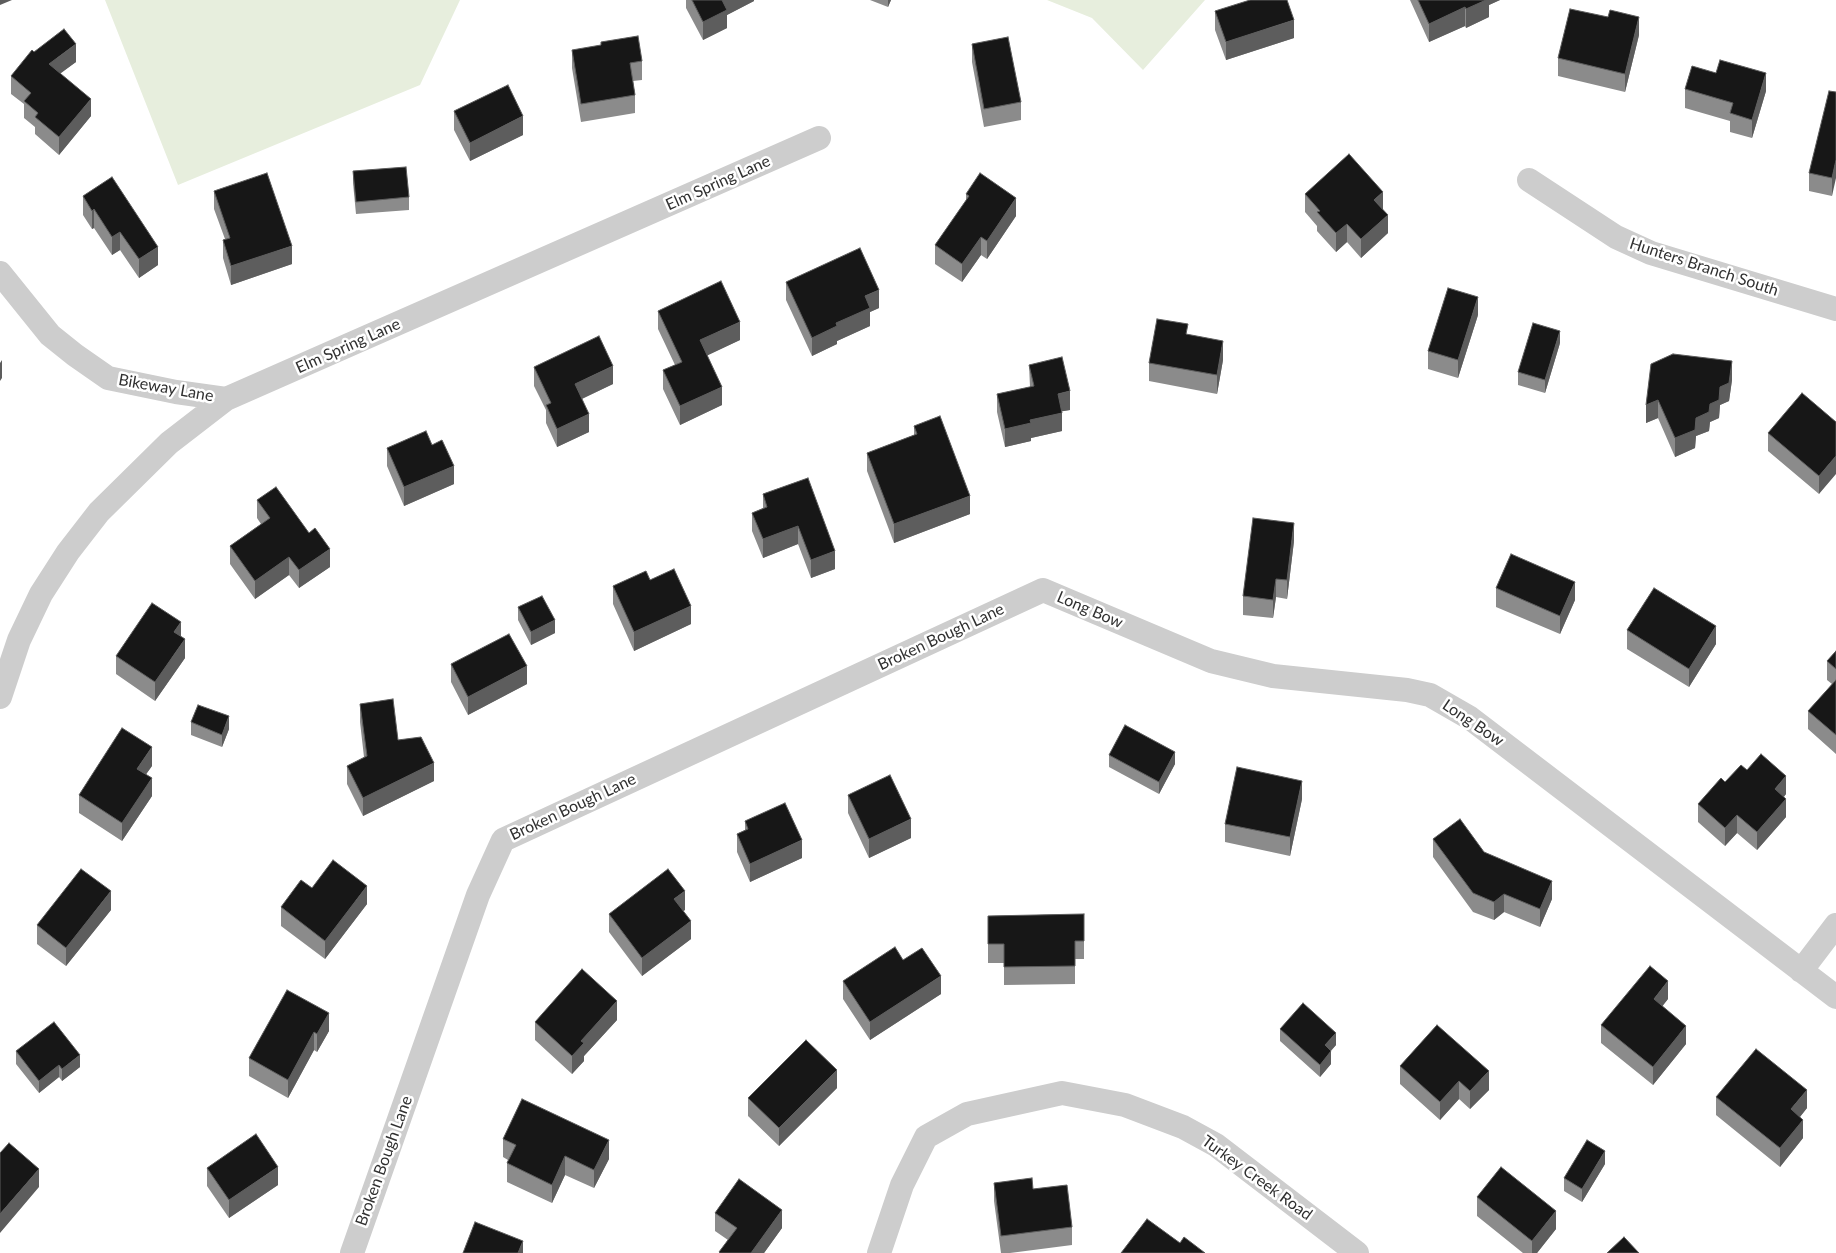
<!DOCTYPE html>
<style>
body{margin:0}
canvas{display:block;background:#fff}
</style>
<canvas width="1836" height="1253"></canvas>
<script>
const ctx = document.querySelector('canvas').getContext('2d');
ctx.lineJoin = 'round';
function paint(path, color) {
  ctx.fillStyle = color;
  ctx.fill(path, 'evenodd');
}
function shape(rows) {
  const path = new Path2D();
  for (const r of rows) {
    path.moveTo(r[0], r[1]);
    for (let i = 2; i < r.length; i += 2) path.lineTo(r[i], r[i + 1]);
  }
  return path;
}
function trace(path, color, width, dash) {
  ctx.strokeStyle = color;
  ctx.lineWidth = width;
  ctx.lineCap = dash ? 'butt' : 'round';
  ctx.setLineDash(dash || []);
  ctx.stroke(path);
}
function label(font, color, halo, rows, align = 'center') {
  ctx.font = font + ' Lato,sans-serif';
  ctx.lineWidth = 5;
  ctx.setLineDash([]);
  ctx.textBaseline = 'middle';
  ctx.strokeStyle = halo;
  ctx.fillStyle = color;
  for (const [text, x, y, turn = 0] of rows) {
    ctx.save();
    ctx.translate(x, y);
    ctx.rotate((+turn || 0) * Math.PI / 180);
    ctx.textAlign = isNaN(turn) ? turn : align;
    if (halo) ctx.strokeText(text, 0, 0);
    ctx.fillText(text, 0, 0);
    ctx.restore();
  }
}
paint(shape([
 [105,0,460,0,420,85,178,185],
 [1047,0,1205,0,1143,70,1092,18]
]), '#e7eedd');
trace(shape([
 [1529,180,1616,237,1651,253,1836,309],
 [0,273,50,335,75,355,108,378,176,392,226,399],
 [0,697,19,640,41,594,68,552,99,512,169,443,226,399,819,138],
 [1801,971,1836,925],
 [352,1253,478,895,503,840,1043,590,1211,661,1273,676,1407,690,1430,695,1470,718,1836,997],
 [879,1253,902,1185,926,1137,967,1114,1062,1093,1125,1105,1183,1127,1216,1145,1357,1253]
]), '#cdcdcd', 24);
paint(shape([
 [686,0,754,0,754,1,727,15,727,28,703,40,686,8],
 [870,0,891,0,888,7],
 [1410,0,1500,0,1489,5,1489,17,1466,28,1465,26,1429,42],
 [1215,11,1294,38,1226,60,1215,30],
 [1639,35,1625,92,1558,76,1558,58],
 [972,44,1021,102,1021,120,984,127,972,62],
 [572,50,642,61,642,80,633,81,635,95,635,113,581,122,572,68],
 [34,52,76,62,60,73,91,116,59,155,35,134,35,127,24,118,24,104,11,94,11,76],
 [1685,89,1766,91,1752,138,1730,132,1730,121,1685,108],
 [1836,92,1832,196,1809,191,1809,173],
 [454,111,523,135,470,161,454,130],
 [353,171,409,197,409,210,356,214,353,183],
 [214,191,292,264,231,285,223,258,223,240,225,239,214,209],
 [966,194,1016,216,987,259,981,255,962,282,935,264,935,245,966,201],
 [1305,194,1383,210,1388,233,1361,258,1347,242,1336,252,1317,231,1317,226,1305,212],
 [83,196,158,265,139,278,120,250,112,255,94,228,92,229,83,215],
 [786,282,879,308,870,312,870,326,837,341,837,344,812,356,786,300],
 [658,311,740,340,707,355,722,405,680,425,663,389,663,370,675,365,658,329],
 [1478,315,1458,378,1428,369,1428,351],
 [1188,335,1223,360,1217,394,1149,381,1149,363],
 [1560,343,1545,393,1518,385,1518,372],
 [1651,364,1732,380,1729,401,1720,405,1719,418,1710,422,1709,431,1696,436,1695,448,1675,457,1658,418,1646,423],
 [1029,365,1070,410,1062,411,1062,431,1031,438,1031,441,1005,447,997,412,997,394,1030,387],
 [534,367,613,384,582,399,589,432,557,447,546,423,546,410,534,386],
 [1836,422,1819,494,1768,451,1768,433],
 [914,426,970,514,894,543,867,471,867,453,914,435],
 [432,445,454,484,404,506,387,466,387,448],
 [808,478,835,569,811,578,798,544,763,558,752,531,752,513,763,508,763,494],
 [257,500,309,533,330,567,299,588,289,575,255,599,230,564,230,546,261,524,257,518],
 [1294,541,1287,599,1276,597,1273,618,1243,615,1243,596],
 [650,580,691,624,634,651,613,604,613,586],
 [1496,588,1575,600,1560,634,1496,607],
 [518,607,555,633,531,645,518,620],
 [1627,630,1716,644,1689,687,1627,649],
 [1836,651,1836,754,1808,729,1808,711,1832,684,1827,680,1827,661],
 [116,656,185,658,155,701,116,674],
 [451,664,527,684,468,715,451,682],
 [360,704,398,740,434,781,363,816,347,784,347,766,364,757,360,722],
 [191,722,229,729,222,747,191,735],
 [1109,755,1175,764,1159,794,1109,767],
 [152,766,146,774,152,796,122,841,79,813,79,795],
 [1747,770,1786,794,1784,797,1786,817,1757,850,1737,833,1725,846,1698,822,1698,804,1725,782],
 [848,795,911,838,869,858,848,813],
 [1302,799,1290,856,1225,842,1225,824],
 [745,821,802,858,750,882,737,852,737,834,745,830],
 [1433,839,1484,852,1552,899,1540,927,1504,912,1494,920,1473,912,1433,857],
 [312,888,367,904,325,959,281,926,281,907],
 [111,910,66,966,37,944,37,925],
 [685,910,683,911,691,939,642,976,609,932,609,914],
 [1084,914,1084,959,1075,959,1075,984,1004,985,1004,963,988,963,988,916],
 [903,960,941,994,870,1040,843,999,843,981],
 [1668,999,1662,1006,1686,1044,1653,1085,1601,1043,1601,1025],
 [329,1013,329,1031,317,1052,314,1050,288,1098,249,1076,249,1058],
 [617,1020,584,1056,584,1061,572,1074,535,1040,535,1022],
 [1437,1025,1489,1090,1470,1109,1459,1099,1440,1120,1400,1084,1400,1066],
 [1280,1029,1336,1045,1331,1051,1331,1064,1320,1077,1280,1041],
 [16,1051,80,1067,62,1081,59,1077,39,1093,16,1064],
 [837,1088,779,1146,748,1116,748,1098],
 [1716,1097,1807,1108,1800,1117,1803,1138,1780,1167,1716,1115],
 [503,1139,609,1159,594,1188,565,1175,552,1203,507,1182,507,1163,508,1160,503,1157],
 [1605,1164,1582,1202,1564,1191,1564,1178],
 [207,1168,278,1185,229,1218,207,1186],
 [994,1183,1033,1189,1072,1227,1072,1245,1010,1253,1001,1253,994,1201],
 [1477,1197,1556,1229,1537,1253,1523,1253,1477,1216],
 [715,1213,782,1228,764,1253,719,1253,728,1240,715,1231]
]), '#8b8b8b');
paint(shape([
 [0,0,12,0,0,5],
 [722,0,754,0,754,1,727,15,727,28,703,40,703,22],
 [888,0,891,0,888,7],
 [1484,0,1500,0,1489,5,1489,17,1466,28,1466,9],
 [1465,7,1465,26,1429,42,1429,24],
 [1639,17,1639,35,1625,92,1625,74],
 [1294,20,1294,38,1226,60,1226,42],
 [76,44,76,62,49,82,49,64],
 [1766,73,1766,91,1752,138,1752,120],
 [91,99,91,116,59,155,59,137],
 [523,116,523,135,470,161,470,143],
 [1836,160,1836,178,1832,196,1832,178],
 [1383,192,1383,210,1374,200],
 [1016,198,1016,216,987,259,987,241],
 [94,209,94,228,92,229,92,211],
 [1388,215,1388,233,1361,258,1361,239],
 [1347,224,1347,242,1336,252,1336,233],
 [120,232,120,250,112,255,112,237],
 [981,237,981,255,962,282,962,264],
 [292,246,292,264,231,285,231,266],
 [158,247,158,265,139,278,139,259],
 [879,290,879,308,870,312,870,326,837,341,837,344,812,356,812,338,836,323,865,296],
 [1478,297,1478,315,1458,378,1458,360],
 [740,322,740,340,700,359,700,340],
 [1560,331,1560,343,1545,393,1545,380],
 [1223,341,1223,360,1217,394,1217,375],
 [2,360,2,378,0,381,0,363],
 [1732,361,1732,380,1729,401,1720,405,1719,418,1710,422,1709,431,1696,436,1695,448,1675,457,1675,438,1710,404,1720,387],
 [613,366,613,384,575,402,575,384],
 [722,387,722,405,680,425,680,406],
 [1070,391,1070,410,1058,412,1058,394],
 [1658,400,1658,418,1646,423,1646,405],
 [1062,413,1062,431,1031,438,1031,441,1005,447,1005,429,1030,420],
 [589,414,589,432,557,447,557,429],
 [1836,456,1836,474,1819,494,1819,476],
 [454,466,454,484,404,506,404,487],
 [970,496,970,514,894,543,894,524],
 [1294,523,1294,541,1287,599,1287,580],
 [798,526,798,544,763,558,763,539],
 [330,549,330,567,299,588,299,570],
 [835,551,835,569,811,578,811,560],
 [289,557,289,575,255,599,255,581],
 [1276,579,1276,597,1273,618,1273,600],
 [1575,582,1575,600,1560,634,1560,616],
 [691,606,691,624,634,651,634,632],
 [555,620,555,633,531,645,531,632],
 [181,622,181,640,174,632],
 [1716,626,1716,644,1689,687,1689,669],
 [185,639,185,658,155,701,155,682],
 [527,666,527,684,468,715,468,697],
 [229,716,229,729,222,747,222,735],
 [152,747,152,766,137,787,137,769],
 [1175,752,1175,764,1159,794,1159,782],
 [434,763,434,781,363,816,363,798],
 [1786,776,1786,794,1775,807,1775,789],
 [152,778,152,796,122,841,122,823],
 [1302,781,1302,799,1290,856,1290,837],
 [1786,799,1786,817,1757,850,1757,832],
 [1737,815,1737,833,1725,846,1725,828],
 [911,819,911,838,869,858,869,839],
 [802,840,802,858,750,882,750,864],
 [1552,881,1552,899,1540,927,1540,909],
 [367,886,367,904,325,959,325,941],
 [111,891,111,910,66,966,66,948],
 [685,891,685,910,674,917,674,899],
 [1504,894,1504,912,1494,920,1494,902],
 [691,921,691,939,642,976,642,958],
 [941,976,941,994,870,1040,870,1022],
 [1668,981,1668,999,1654,1017,1654,999],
 [617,1001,617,1020,584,1056,584,1061,572,1074,572,1056,581,1041],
 [329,1013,329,1031,317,1052,317,1034],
 [1686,1026,1686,1044,1653,1085,1653,1067],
 [314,1032,314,1050,288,1098,288,1080],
 [1336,1033,1336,1045,1325,1057,1325,1045],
 [1331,1051,1331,1064,1320,1077,1320,1065],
 [80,1055,80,1067,62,1081,62,1069],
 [59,1065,59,1077,39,1093,39,1081],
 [837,1070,837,1088,779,1146,779,1128],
 [1489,1071,1489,1090,1470,1109,1470,1091],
 [1459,1081,1459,1099,1440,1120,1440,1102],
 [1807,1090,1807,1108,1791,1128,1791,1109],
 [1803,1120,1803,1138,1780,1167,1780,1148],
 [609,1140,609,1159,594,1188,594,1170],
 [1605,1151,1605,1164,1582,1202,1582,1189],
 [565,1156,565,1175,552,1203,552,1185],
 [278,1167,278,1185,229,1218,229,1200],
 [39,1169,39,1187,0,1233,0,1214],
 [782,1210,782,1228,764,1253,751,1253],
 [1556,1211,1556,1229,1537,1253,1532,1253,1532,1241],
 [523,1241,523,1253,518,1253]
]), '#5d5d5d');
const building = shape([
 [692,0,722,0,727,10,703,22,692,0],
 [1250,0,1287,0,1294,20,1226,42,1215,11,1250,0],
 [1418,0,1486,0,1466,9,1465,7,1429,24,1418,0],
 [1570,9,1608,17,1610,10,1639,17,1625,74,1558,58,1570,9],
 [64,29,76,44,49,64,91,99,59,137,35,117,38,113,24,101,31,93,11,76,32,50,34,52,64,29],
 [638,36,642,61,630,63,635,95,581,104,572,50,601,45,601,42,638,36],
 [1008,37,1021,102,984,109,972,44,1008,37],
 [1720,60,1766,73,1752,120,1730,113,1733,103,1685,89,1692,66,1716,73,1720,60],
 [508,85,523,116,470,143,454,111,508,85],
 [1829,91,1836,92,1836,160,1832,178,1809,173,1829,91],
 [1349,154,1383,192,1374,200,1388,215,1361,239,1347,224,1336,233,1317,212,1320,211,1305,194,1349,154],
 [406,167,409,197,356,202,353,171,406,167],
 [267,173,292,246,231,266,223,240,230,238,214,191,267,173],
 [980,173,1016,198,987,241,981,237,962,264,935,245,969,196,966,194,980,173],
 [112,177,158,247,139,259,120,232,112,237,94,209,92,211,83,196,112,177],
 [860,248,879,290,865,296,870,308,836,323,837,326,812,338,786,282,860,248],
 [721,281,740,322,700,340,722,387,680,406,663,370,682,362,658,311,721,281],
 [1448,288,1478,297,1458,360,1428,351,1448,288],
 [1157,319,1188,324,1186,334,1223,341,1217,375,1149,363,1157,319],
 [1533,323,1560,331,1545,380,1518,372,1533,323],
 [599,336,613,366,575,384,589,414,557,429,546,405,551,403,534,367,599,336],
 [1673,354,1732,361,1729,383,1720,387,1719,400,1710,404,1709,412,1696,418,1695,430,1675,438,1658,400,1646,405,1651,364,1673,354],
 [1062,357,1070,391,1058,394,1062,413,1030,420,1031,423,1005,429,997,394,1034,386,1029,365,1062,357],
 [1802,393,1836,422,1836,456,1819,476,1768,433,1802,393],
 [940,416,970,496,894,524,867,453,917,434,914,426,940,416],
 [426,431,432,445,442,440,454,466,404,487,387,448,426,431],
 [808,478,835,551,811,560,798,526,763,539,752,513,767,507,763,494,808,478],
 [276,487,309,533,315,528,330,549,299,570,289,557,255,581,230,546,270,518,257,500,276,487],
 [1253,518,1294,523,1287,580,1276,579,1273,600,1243,596,1253,518],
 [1511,554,1575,582,1560,616,1496,588,1511,554],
 [674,569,691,606,634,632,613,586,646,571,650,580,674,569],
 [1654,588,1716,626,1689,669,1627,630,1654,588],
 [542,596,555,620,531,632,518,607,542,596],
 [152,603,181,622,174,632,185,639,155,682,116,656,152,603],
 [509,634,527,666,468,697,451,664,509,634],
 [1836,651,1836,669,1827,661,1836,651],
 [1836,680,1836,735,1808,711,1836,680],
 [393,699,398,740,421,737,434,763,363,798,347,766,367,756,360,704,393,699],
 [198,705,229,716,222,735,191,722,198,705],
 [1125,725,1175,752,1159,782,1109,755,1125,725],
 [122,728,152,747,137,769,152,778,122,823,79,795,122,728],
 [1761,754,1786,776,1775,789,1786,799,1757,832,1737,815,1725,828,1698,804,1721,778,1725,782,1741,765,1747,770,1761,754],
 [1237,767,1302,781,1290,837,1225,824,1237,767],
 [890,775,911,819,869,839,848,795,890,775],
 [785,803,802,840,750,864,737,834,748,829,745,821,785,803],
 [1460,819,1484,852,1552,881,1540,909,1504,894,1494,902,1473,893,1433,839,1460,819],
 [333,860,367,886,325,941,281,907,301,880,312,888,333,860],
 [81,869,111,891,66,948,37,925,81,869],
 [668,869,685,891,674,899,691,921,642,958,609,914,668,869],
 [1084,914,1084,941,1075,941,1075,966,1004,967,1004,944,988,944,988,916,1084,914],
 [895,947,903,960,922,948,941,976,870,1022,843,981,895,947],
 [1650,966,1668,981,1654,999,1686,1026,1653,1067,1601,1025,1650,966],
 [582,969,617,1001,581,1041,584,1043,572,1056,535,1022,582,969],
 [287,990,329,1013,317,1034,314,1032,288,1080,249,1058,287,990],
 [1303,1003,1336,1033,1325,1045,1331,1051,1320,1065,1280,1029,1303,1003],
 [54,1022,80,1055,62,1069,59,1065,39,1081,16,1051,54,1022],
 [1437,1025,1489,1071,1470,1091,1459,1081,1440,1102,1400,1066,1437,1025],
 [806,1040,837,1070,779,1128,748,1098,806,1040],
 [1756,1049,1807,1090,1791,1109,1803,1120,1780,1148,1716,1097,1756,1049],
 [522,1099,609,1140,594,1170,565,1156,552,1185,507,1163,516,1145,503,1139,522,1099],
 [256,1134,278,1167,229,1200,207,1168,256,1134],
 [1587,1140,1605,1151,1582,1189,1564,1178,1587,1140],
 [9,1143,39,1169,0,1214,0,1153,9,1143],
 [1501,1167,1556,1211,1532,1241,1477,1197,1501,1167],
 [1032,1178,1033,1189,1067,1185,1072,1227,1001,1236,994,1183,1032,1178],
 [739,1179,782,1210,751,1253,720,1253,719,1252,737,1228,715,1213,739,1179],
 [1147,1219,1180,1243,1184,1237,1205,1253,1121,1253,1147,1219],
 [475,1222,523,1241,518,1253,463,1253,475,1222],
 [1624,1237,1639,1253,1607,1253,1624,1237]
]);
paint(building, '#171717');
trace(building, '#5d5d5d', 1);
label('16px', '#303030', '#fff', [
 ["Elm Spring Lane",718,183,-24],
 ["Hunters Branch South",1704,267,18],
 ["Elm Spring Lane",348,346,-24],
 ["Bikeway Lane",166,388,10],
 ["Long Bow",1090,610,23],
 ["Broken Bough Lane",941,637,-25],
 ["Long Bow",1473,723,34],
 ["Broken Bough Lane",573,807,-25],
 ["Broken Bough Lane",384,1161,-70],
 ["Turkey Creek Road",1257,1178,36]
]);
</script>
